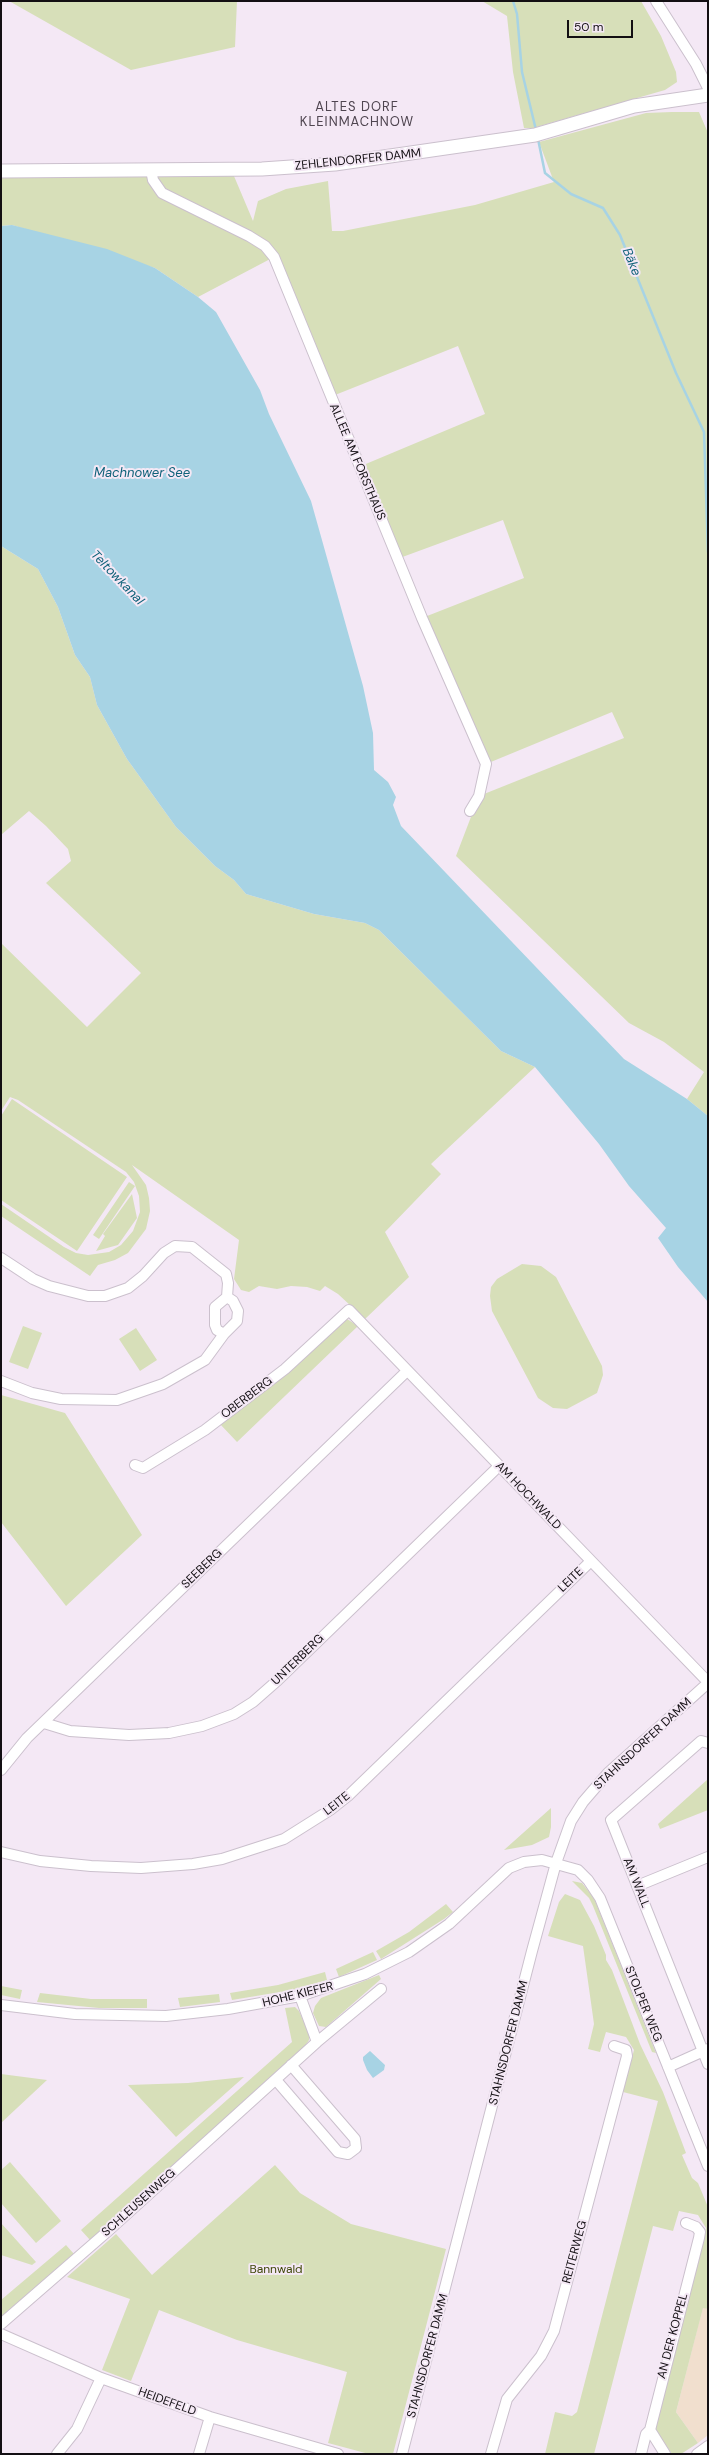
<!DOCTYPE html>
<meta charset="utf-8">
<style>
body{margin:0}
#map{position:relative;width:709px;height:2455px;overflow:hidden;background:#f4e8f5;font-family:"DM Sans",sans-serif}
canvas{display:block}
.frame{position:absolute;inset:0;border:2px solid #130f13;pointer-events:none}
.scale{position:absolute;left:567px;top:20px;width:66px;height:18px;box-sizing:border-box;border:2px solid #130f13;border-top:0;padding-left:5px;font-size:12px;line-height:14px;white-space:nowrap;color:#130f13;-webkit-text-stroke:3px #f4e8f5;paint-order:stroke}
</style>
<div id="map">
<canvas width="709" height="2455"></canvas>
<div class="frame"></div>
<div class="scale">50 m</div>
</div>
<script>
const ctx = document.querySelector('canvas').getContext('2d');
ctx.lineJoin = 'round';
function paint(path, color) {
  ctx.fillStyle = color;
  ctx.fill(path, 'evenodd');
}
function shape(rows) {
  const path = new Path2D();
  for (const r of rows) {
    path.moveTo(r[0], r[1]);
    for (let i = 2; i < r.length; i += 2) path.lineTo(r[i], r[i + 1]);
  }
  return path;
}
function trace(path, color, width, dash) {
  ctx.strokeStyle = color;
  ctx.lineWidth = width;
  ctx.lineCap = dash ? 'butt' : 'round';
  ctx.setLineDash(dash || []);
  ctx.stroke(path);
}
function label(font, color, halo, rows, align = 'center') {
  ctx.font = font + ' "DM Sans",sans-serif';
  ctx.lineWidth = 4;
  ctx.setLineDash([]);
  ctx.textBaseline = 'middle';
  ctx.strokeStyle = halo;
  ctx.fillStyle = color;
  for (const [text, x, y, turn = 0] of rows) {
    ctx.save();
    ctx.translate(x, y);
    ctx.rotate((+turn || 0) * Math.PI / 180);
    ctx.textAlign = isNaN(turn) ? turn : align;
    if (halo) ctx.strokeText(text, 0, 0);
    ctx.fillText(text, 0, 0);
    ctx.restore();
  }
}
paint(shape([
 [703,2307,708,2309,708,2435,698,2443,676,2412]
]), '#f1dfce');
paint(shape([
 [9,1,237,1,235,47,131,70],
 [482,1,641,1,661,36,676,72,677,82,665,90,533,128,524,128,513,72,507,16],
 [672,112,699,112,708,133,708,1116,687,1099,704,1072,664,1042,629,1023,456,856,479,796,624,738,612,712,486,764,422,618,524,578,503,520,397,559,361,466,485,414,458,346,330,397,274,257,198,297,155,268,12,225,1,226,1,171,231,169,253,221,258,201,286,189,328,181,332,231,343,231,475,205,554,182,539,142,646,113],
 [1,546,38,569,58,607,75,655,90,677,97,705,127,759,176,827,215,866,234,880,246,894,314,914,365,923,379,930,501,1051,535,1067,431,1164,441,1174,385,1232,409,1277,365,1319,338,1294,325,1286,320,1291,307,1287,291,1286,277,1289,259,1286,249,1292,241,1290,234,1279,239,1240,132,1165,146,1185,149,1198,150,1211,146,1229,128,1253,115,1260,98,1265,90,1276,1,1216,1,1204,64,1247,76,1253,88,1255,109,1252,121,1245,133,1231,140,1212,139,1196,134,1182,126,1172,18,1100,10,1097,1,1111,1,943,87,1027,141,973,46,883,71,861,68,849,46,826,29,811,1,835],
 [12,1099,127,1177,77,1251,1,1200,1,1116],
 [129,1182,135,1186,99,1239,93,1235],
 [132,1194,137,1218,118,1245,96,1251,105,1236,103,1234],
 [522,1264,541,1266,556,1277,602,1366,603,1375,597,1393,567,1409,553,1408,538,1398,492,1311,490,1296,491,1287,497,1279],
 [347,1319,358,1326,237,1442,220,1424,285,1375],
 [23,1326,42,1333,28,1369,9,1362],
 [136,1328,157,1360,140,1371,119,1339],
 [1,1395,65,1413,142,1535,66,1606,1,1522],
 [708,1779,708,1810,660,1829,658,1824],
 [551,1808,551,1827,549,1837,532,1845,504,1850],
 [572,1881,582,1883,594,1898,656,2053,652,2052,593,1906,589,1898],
 [565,1894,580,1900,594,1926,606,1955,606,1960,612,1970,640,2044,663,2092,686,2153,682,2155,692,2178,698,2183,708,2207,708,2309,703,2308,676,2412,698,2443,681,2454,672,2454,655,2429,706,2228,698,2215,679,2211,673,2231,653,2226,594,2454,545,2454,555,2412,572,2416,577,2412,658,2101,623,2092,634,2050,626,2037,606,2032,600,2052,588,2049,594,2024,583,1946,548,1936,559,1902],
 [446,1904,453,1912,444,1919,381,1959,376,1951,409,1932],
 [373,1952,377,1960,339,1977,336,1969],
 [325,1972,327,1980,292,1990,232,2000,230,1993,278,1985],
 [379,1975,381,1979,326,2027,319,2026,313,2013,315,2006,321,1998],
 [1,1986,22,1990,20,1999,1,1995],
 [40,1993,91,1999,147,1999,147,2008,99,2008,37,2002],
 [219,1994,220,2002,180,2007,178,1998],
 [295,2007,299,2011,309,2034,309,2040,302,2051,90,2240,81,2230,292,2042,285,2008],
 [1,2074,47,2080,1,2123],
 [244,2077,176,2137,128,2085,188,2083],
 [10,2162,61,2221,36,2243,1,2203,1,2170],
 [275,2165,300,2193,351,2224,446,2249,393,2454,369,2454,328,2443,347,2372,237,2340,159,2310,131,2381,102,2370,130,2299,67,2277,116,2234,152,2275],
 [1,2223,36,2262,32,2265,1,2255],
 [66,2245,74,2254,1,2317,1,2300]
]), '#d7dfb9');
paint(shape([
 [12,225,107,249,155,268,198,297,216,312,260,390,269,414,311,501,363,686,373,733,374,770,388,782,396,797,393,805,401,826,624,1059,687,1099,708,1116,708,1302,678,1267,658,1238,666,1228,629,1186,599,1144,535,1067,501,1051,379,930,365,923,314,914,246,894,234,880,215,866,176,827,127,759,97,705,90,677,75,655,58,607,38,569,1,546,1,226],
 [370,2051,385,2065,384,2070,373,2078,367,2070,363,2060,363,2057]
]), '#a7d3e4');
trace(shape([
 [513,1,517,14,522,72,536,130],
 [538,139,545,173,571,194,603,208,620,235,676,373,704,432,708,552]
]), '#a7d3e4', 2.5);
const minor = shape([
 [656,1,696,64,708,88],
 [151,170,153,180,162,193,249,236,265,246,274,257,422,618,486,764,479,796,470,811],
 [1,1258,33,1279,49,1286,88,1296,105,1296,128,1288,143,1276,164,1253,175,1246,192,1247,226,1274,228,1283,227,1297,233,1301,238,1311,237,1321,224,1334,205,1360,163,1384,117,1400,61,1399,32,1393,1,1381],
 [224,1334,217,1330,215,1325,215,1307,227,1297],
 [135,1465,143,1468,205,1430,285,1369,349,1310,708,1682],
 [44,1723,70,1731,129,1735,169,1733,202,1726,234,1714,253,1702,278,1680,499,1466],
 [708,1743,701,1741,611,1820,708,2064],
 [1,1770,27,1738,407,1371],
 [1,1852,40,1861,91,1866,141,1868,193,1864,222,1859,284,1839,330,1810,349,1795,591,1561],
 [637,1886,708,1857],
 [300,1996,317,2042],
 [1,2005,75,2014,166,2016,228,2009,300,1996,365,1974,409,1952,449,1924,509,1868,524,1862,542,1860,578,1870,588,1880,600,1898,708,2166],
 [668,2067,708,2049],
 [276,2080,338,2152,348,2154,356,2148,355,2139,291,2065],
 [1,2324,108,2231,317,2042,381,1989],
 [1,2334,101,2378,210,2417,338,2454],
 [57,2454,77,2429,101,2378],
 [199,2454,210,2417],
 [402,2454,532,1951,556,1863,571,1821,583,1802,608,1773,708,1683],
 [491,2454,507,2399,541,2356,554,2331,627,2056,626,2050,614,2046],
 [641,2454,646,2434,650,2430],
 [665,2454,650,2430,699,2238,700,2232,696,2227,686,2223],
 [697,2454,708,2446]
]);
const major = shape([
 [1,171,262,169,335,164,535,135,634,106,708,95]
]);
trace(minor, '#cbc0cd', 12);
trace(major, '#cbc0cd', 15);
trace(minor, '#fff', 10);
trace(major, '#fff', 13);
label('12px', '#130f13', '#f4e8f5', [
 ["ZEHLENDORFER DAMM",358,160,-6],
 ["ALLEE AM FORSTHAUS",357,462,67],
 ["OBERBERG",247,1398,-37],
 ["AM HOCHWALD",528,1496,46],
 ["SEEBERG",202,1569,-44],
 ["LEITE",571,1580,-44],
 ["UNTERBERG",298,1660,-44],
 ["STAHNSDORFER DAMM",643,1744,-43],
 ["LEITE",337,1804,-38],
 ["AM WALL",636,1883,68],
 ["HOHE KIEFER",298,1995,-14],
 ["STOLPER WEG",643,2004,68],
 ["STAHNSDORFER DAMM",509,2043,-76],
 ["SCHLEUSENWEG",139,2203,-42],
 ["REITERWEG",575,2252,-75],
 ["AN DER KOPPEL",673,2336,-75],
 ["STAHNSDORFER DAMM",428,2356,-75],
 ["HEIDEFELD",167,2402,20]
]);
label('12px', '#41490b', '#f4e8f5', [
 ["Bannwald",276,2270]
]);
ctx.letterSpacing = '1px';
label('13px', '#4f4550', '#f4e8f5', [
 ["ALTES DORF",357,108],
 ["KLEINMACHNOW",357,123]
]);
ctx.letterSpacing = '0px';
label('italic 13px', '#0e6179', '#f4e8f5', [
 ["Bäke",631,262,68],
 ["Machnower See",142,474],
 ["Teltowkanal",117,578,46]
]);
</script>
